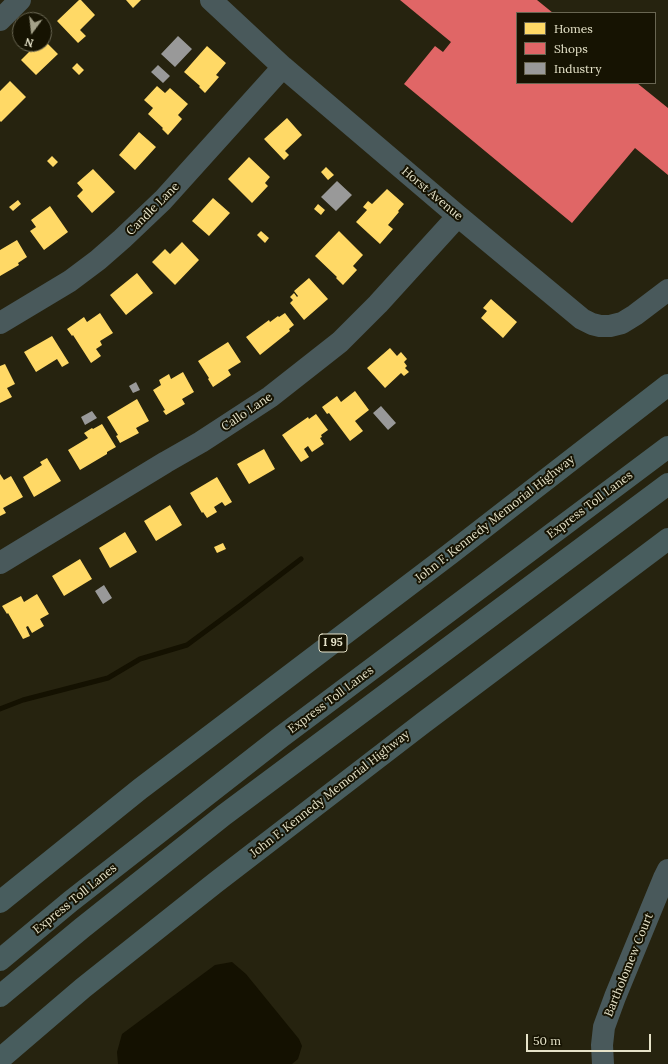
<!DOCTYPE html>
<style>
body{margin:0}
#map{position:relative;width:668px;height:1064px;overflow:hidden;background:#26230f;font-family:Lora,serif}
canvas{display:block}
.legend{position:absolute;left:516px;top:12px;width:140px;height:72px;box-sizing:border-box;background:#161302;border:1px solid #696652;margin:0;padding:5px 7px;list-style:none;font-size:12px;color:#e6e3c9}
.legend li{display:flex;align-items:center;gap:8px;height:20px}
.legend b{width:20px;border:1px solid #696652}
.north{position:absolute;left:12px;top:12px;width:40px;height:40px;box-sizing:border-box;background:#161302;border:1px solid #696652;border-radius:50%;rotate:195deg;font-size:11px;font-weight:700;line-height:16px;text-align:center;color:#e6e3c9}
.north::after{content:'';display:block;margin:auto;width:14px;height:18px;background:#a3a088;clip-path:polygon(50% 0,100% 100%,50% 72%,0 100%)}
.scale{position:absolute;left:526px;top:1034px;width:125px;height:18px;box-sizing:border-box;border:2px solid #e6e3c9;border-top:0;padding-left:5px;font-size:12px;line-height:14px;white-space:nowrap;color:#e6e3c9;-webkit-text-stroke:3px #161302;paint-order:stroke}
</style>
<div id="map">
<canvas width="668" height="1064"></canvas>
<ul class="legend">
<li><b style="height:11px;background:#ffd966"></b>Homes</li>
<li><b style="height:11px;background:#e06666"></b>Shops</li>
<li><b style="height:11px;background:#999"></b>Industry</li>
</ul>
<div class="north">N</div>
<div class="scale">50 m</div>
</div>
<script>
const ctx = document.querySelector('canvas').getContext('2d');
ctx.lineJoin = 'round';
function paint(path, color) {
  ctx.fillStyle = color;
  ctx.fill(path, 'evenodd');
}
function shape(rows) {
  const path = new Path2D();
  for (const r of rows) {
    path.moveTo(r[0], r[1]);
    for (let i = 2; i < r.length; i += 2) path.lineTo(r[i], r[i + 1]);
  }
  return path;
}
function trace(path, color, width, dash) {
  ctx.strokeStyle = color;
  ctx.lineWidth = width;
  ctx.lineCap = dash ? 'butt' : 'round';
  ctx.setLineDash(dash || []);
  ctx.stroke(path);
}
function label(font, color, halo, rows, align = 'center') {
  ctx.font = font + ' Lora,serif';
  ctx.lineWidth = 4;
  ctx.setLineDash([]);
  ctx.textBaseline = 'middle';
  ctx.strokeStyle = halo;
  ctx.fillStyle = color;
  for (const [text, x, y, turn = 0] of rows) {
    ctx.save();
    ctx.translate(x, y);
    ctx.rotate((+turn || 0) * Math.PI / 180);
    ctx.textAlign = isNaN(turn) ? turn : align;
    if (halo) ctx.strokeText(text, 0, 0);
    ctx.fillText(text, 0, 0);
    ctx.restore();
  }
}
paint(shape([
 [232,962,246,974,299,1039,302,1046,298,1059,292,1064,118,1064,117,1052,122,1034,215,965]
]), '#141101');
paint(shape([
 [79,0,81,0,95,15,80,30,86,36,78,43,57,21],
 [126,0,141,0,133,8],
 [44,40,58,54,36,75,21,60,37,44,44,44],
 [207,46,226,63,216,75,219,77,205,93,199,87,200,86,184,72],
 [77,63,84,70,79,75,72,68],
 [10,81,26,97,1,122,0,121,0,91],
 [157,86,165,93,170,88,188,104,178,115,182,119,168,135,162,129,163,128,148,114,153,108,144,100],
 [287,118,302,135,285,151,289,155,284,160,264,139],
 [139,132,156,147,135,170,119,155],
 [52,156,58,162,53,167,47,161],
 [249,157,270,177,265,183,268,186,252,203,228,179],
 [326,167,334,175,328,180,321,172],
 [93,169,115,192,92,213,77,196,83,190,77,183],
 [387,189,404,204,398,211,399,212,388,225,393,229,380,244,356,222,367,210,363,207,368,201,372,204],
 [213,198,230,213,209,236,192,221],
 [18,200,21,204,13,211,9,207],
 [318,204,325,210,321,215,314,209],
 [50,206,68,232,44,250,30,231,36,227,31,220],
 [261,231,269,238,265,243,257,235],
 [339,231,363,255,353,266,357,270,343,285,336,278,337,277,315,256],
 [17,240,27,257,18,263,19,265,0,276,0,250],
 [182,242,199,260,175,285,152,262,165,249,170,254],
 [137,273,153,293,126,315,110,295],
 [309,278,328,299,304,320,290,303,293,300,290,297,294,293,297,297,298,296,294,291],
 [491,299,517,322,503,338,481,318,487,311,483,308],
 [100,313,113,333,100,341,102,345,96,349,101,356,91,363,73,335,72,336,67,329,84,317,87,322],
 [285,313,294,325,289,329,290,331,260,355,246,337,269,320,270,322,278,316,279,317],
 [52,336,69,363,62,367,57,359,36,372,24,352],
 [228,342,241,362,228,370,231,375,213,387,208,379,209,378,198,361],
 [390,348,397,356,401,352,407,359,404,362,407,366,405,368,409,372,404,376,401,373,385,388,367,368],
 [5,364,15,384,7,388,12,397,0,403,0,366],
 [183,372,194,392,182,399,185,404,166,415,163,411,165,410,153,390,161,385,159,380,169,374,171,379],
 [355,391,369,410,355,421,363,431,350,441,329,413,327,414,322,407,337,396,341,402],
 [137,399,149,421,136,428,139,433,120,443,116,436,118,435,107,417],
 [316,414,328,430,321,435,322,437,320,438,324,444,312,452,308,446,304,449,309,457,301,462,282,435,308,417,309,419],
 [102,424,116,447,107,452,107,454,80,470,68,450,88,438,84,433,92,428,93,429],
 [264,449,275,469,249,484,237,464],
 [47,458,61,481,34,497,23,477,42,465,40,462],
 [0,474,4,480,11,476,23,497,3,508,6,513,0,516],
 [217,477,232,502,225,506,222,502,214,507,217,512,207,518,203,512,202,513,190,493],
 [170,505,182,525,156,541,144,521],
 [125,532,137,552,110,568,99,548],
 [223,543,226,549,217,553,214,547],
 [80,559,92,579,64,596,52,576],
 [37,594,49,614,40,619,44,626,32,633,28,626,26,627,30,636,23,639,8,613,7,614,2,606,21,596,24,602]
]), '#ffd966');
paint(shape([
 [400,0,537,0,553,13,517,13,517,83,637,83,668,108,668,175,635,148,572,223,404,84,435,46,443,52,451,42]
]), '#e06666');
paint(shape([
 [178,36,192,49,175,67,161,54],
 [158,65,170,76,163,83,151,72],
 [337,181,352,195,336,211,321,197],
 [136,382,140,390,133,393,129,386],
 [381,406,396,423,388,430,373,413],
 [92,411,97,418,85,425,81,417],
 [104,585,112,598,103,604,95,591]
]), '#999');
trace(shape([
 [0,709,23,700,108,678,140,659,187,645,241,605,301,559]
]), '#141101', 5);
trace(shape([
 [211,0,283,67,458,216,582,319,592,324,600,326,610,326,622,323,635,315,668,290],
 [0,20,20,0],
 [0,323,70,281,98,260,122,239,163,200,283,67],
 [0,563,166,462,201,442,270,397,340,342,378,304,458,216],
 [603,1064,602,1045,604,1027,615,997,664,878,668,870]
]), '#49595b', 22);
trace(shape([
 [0,902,140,789,450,554,668,385],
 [0,960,71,901,281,737,668,447],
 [0,996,82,928,224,815,668,484],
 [0,1059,83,988,215,883,423,723,668,539]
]), '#485d5e', 22);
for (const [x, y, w] of [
 [333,643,28]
]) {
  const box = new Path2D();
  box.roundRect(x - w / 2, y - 9, w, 18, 3);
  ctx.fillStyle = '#161302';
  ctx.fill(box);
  trace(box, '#e6e3c9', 1);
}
label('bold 11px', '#e6e3c9', null, [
 ["I 95",333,643]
]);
label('12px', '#e6e3c9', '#161302', [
 ["Horst Avenue",432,194,40],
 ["Candle Lane",153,209,-45],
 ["Callo Lane",247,412,-34],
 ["Express Toll Lanes",590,505,-37],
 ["John F. Kennedy Memorial Highway",495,519,-38],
 ["Express Toll Lanes",331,700,-37],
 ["John F. Kennedy Memorial Highway",330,794,-38],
 ["Express Toll Lanes",75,899,-39],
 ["Bartholomew Court",629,965,-68]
]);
</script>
